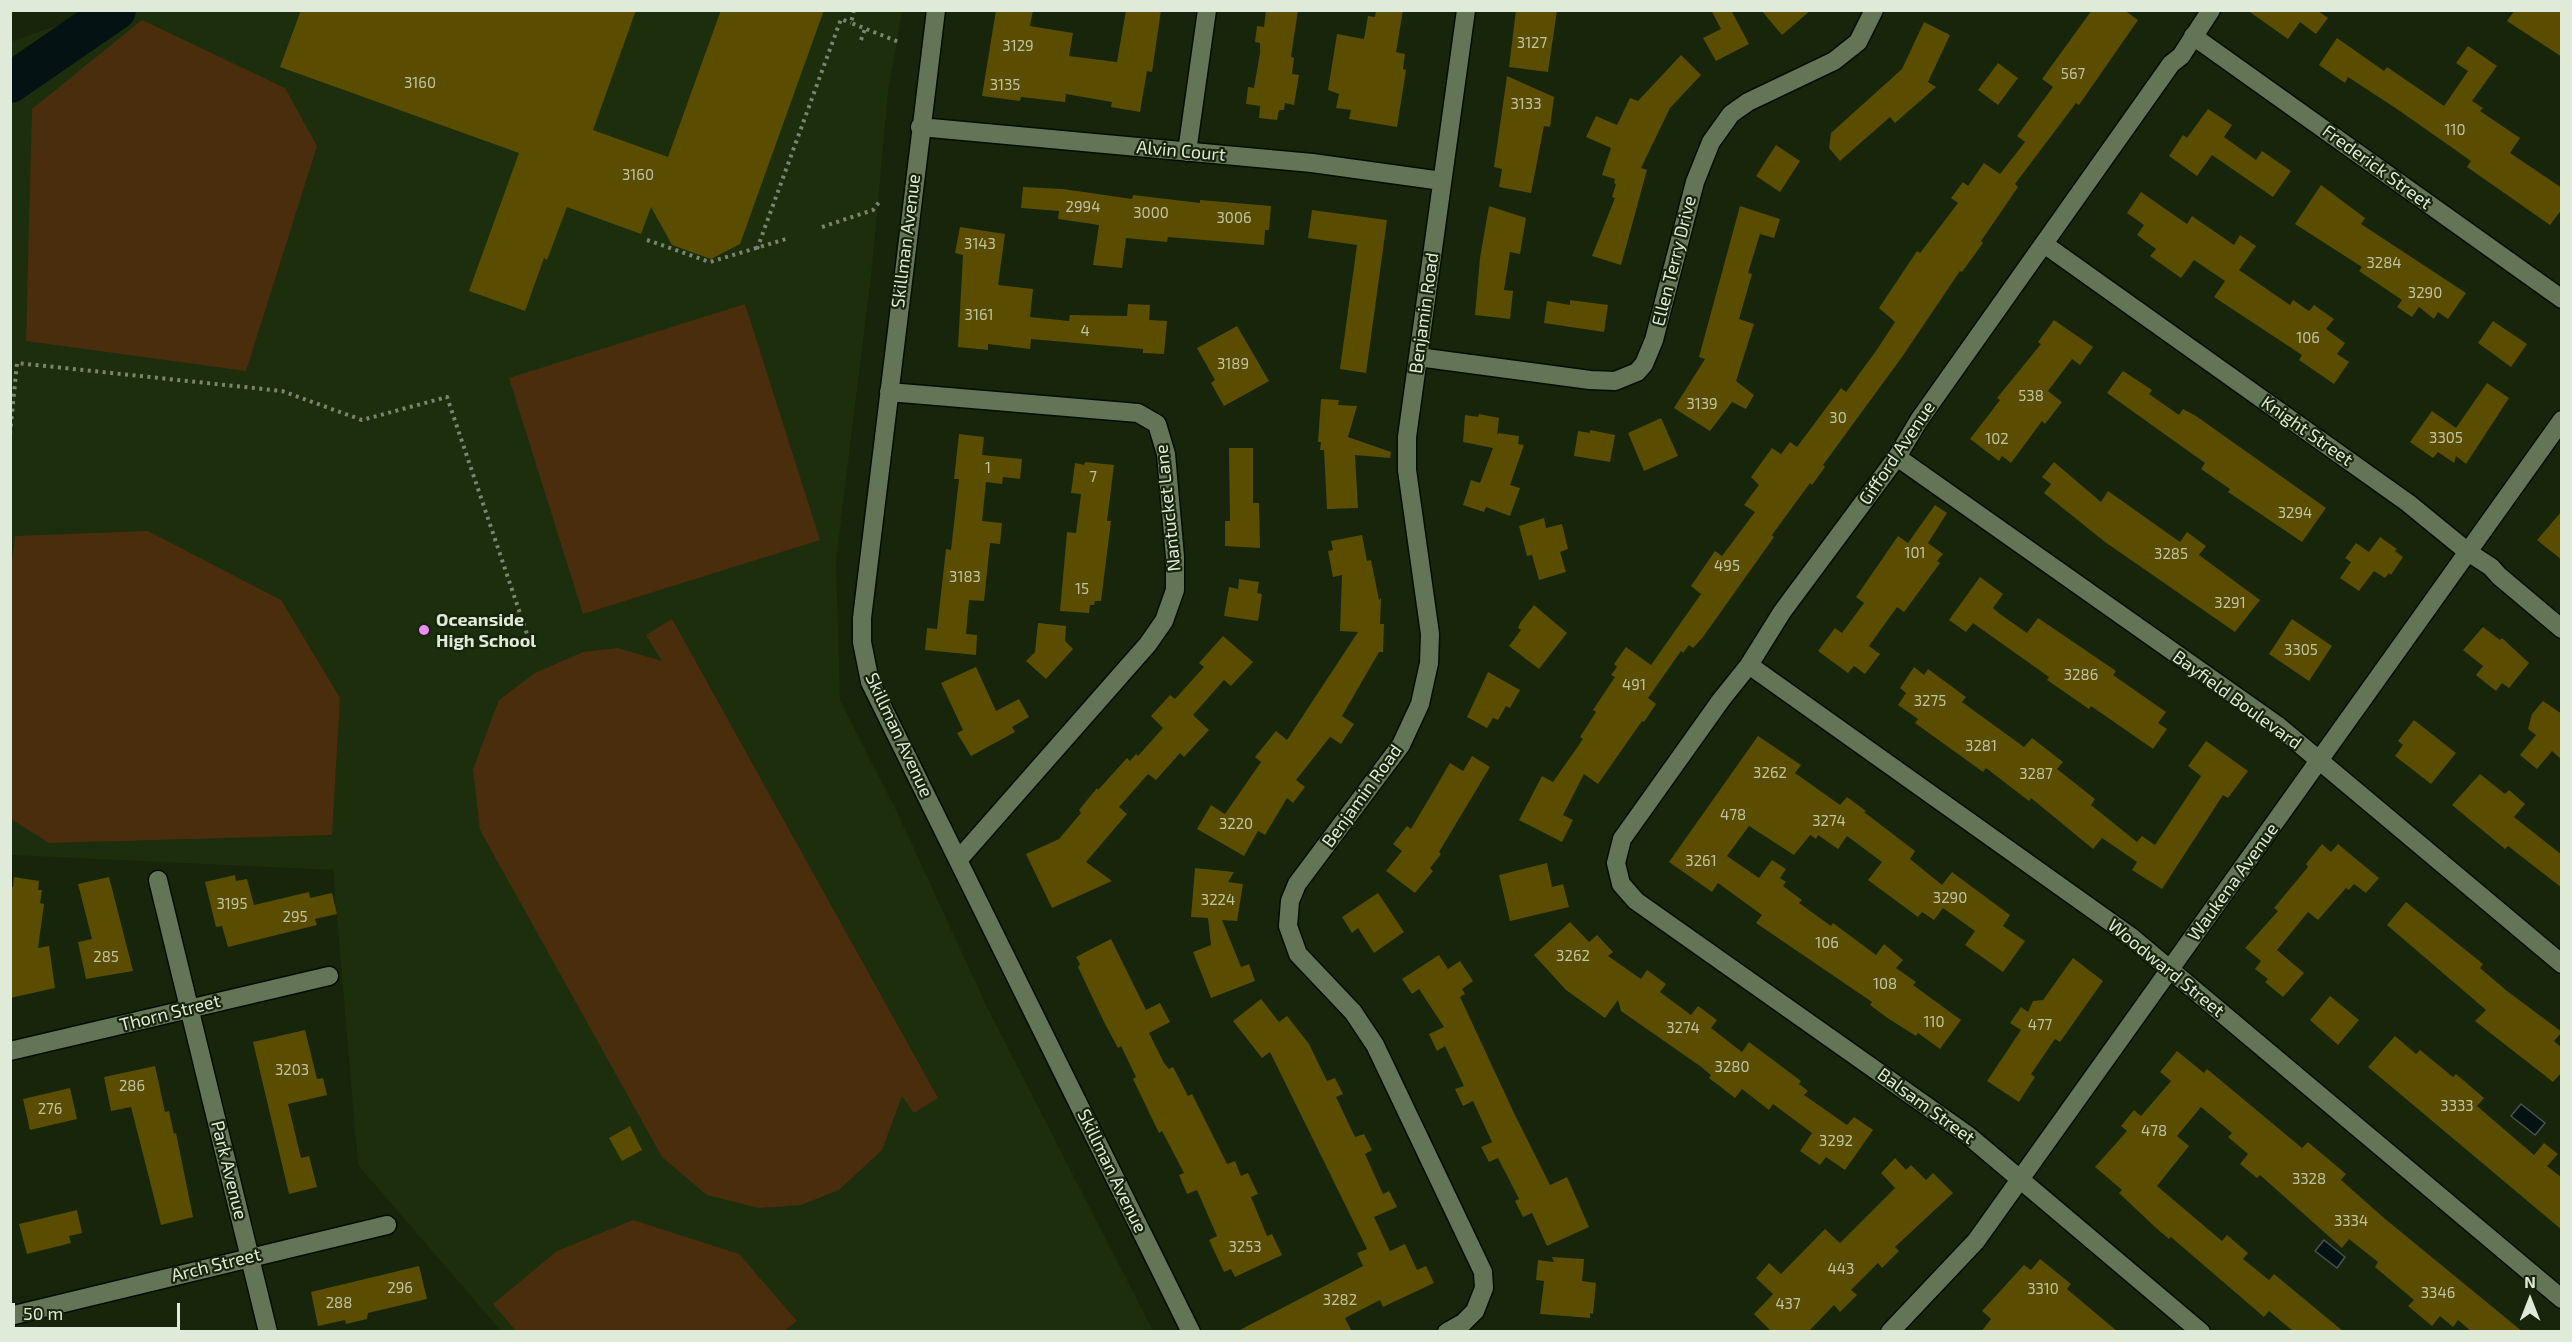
<!DOCTYPE html>
<style>
body{margin:0}
#map{position:relative;width:2572px;height:1342px;overflow:hidden;background:#17250b;font-family:"Exo 2",sans-serif}
canvas{display:block}
.frame{position:absolute;inset:0;border:12px solid #e0ead9;pointer-events:none}
.north{position:absolute;left:2500px;top:1270px;width:60px;height:60px;-webkit-text-stroke:4px #17250b;paint-order:stroke;rotate:0deg;font-size:16px;font-weight:700;line-height:24px;text-align:center;color:#e0ead9}
.north::after{content:'';display:block;margin:auto;width:21px;height:27px;background:#e0ead9;clip-path:polygon(50% 0,100% 100%,50% 72%,0 100%)}
.scale{position:absolute;left:12px;top:1303px;width:168px;height:27px;box-sizing:border-box;border:3px solid #e0ead9;border-top:0;padding-left:8px;font-size:18px;line-height:21px;white-space:nowrap;color:#e0ead9;-webkit-text-stroke:4px #17250b;paint-order:stroke}
</style>
<div id="map">
<canvas width="2572" height="1342"></canvas>
<div class="frame"></div>
<div class="north">N</div>
<div class="scale">50 m</div>
</div>
<script>
const ctx = document.querySelector('canvas').getContext('2d');
ctx.lineJoin = 'round';
function paint(path, color) {
  ctx.fillStyle = color;
  ctx.fill(path, 'evenodd');
}
function shape(rows) {
  const path = new Path2D();
  for (const r of rows) {
    path.moveTo(r[0], r[1]);
    for (let i = 2; i < r.length; i += 2) path.lineTo(r[i], r[i + 1]);
  }
  return path;
}
function trace(path, color, width, dash) {
  ctx.strokeStyle = color;
  ctx.lineWidth = width;
  ctx.lineCap = dash ? 'butt' : 'round';
  ctx.setLineDash(dash || []);
  ctx.stroke(path);
}
function label(font, color, halo, rows, align = 'center') {
  ctx.font = font + ' "Exo 2",sans-serif';
  ctx.lineWidth = 4.5;
  ctx.setLineDash([]);
  ctx.textBaseline = 'middle';
  ctx.strokeStyle = halo;
  ctx.fillStyle = color;
  for (const [text, x, y, turn = 0] of rows) {
    ctx.save();
    ctx.translate(x, y);
    ctx.rotate((+turn || 0) * Math.PI / 180);
    ctx.textAlign = isNaN(turn) ? turn : align;
    if (halo) ctx.strokeText(text, 0, 0);
    ctx.fillText(text, 0, 0);
    ctx.restore();
  }
}
paint(shape([
 [100,10,902,11,888,92,872,268,836,561,840,700,898,814,987,1007,1153,1331,501,1331,358,1165,333,870,11,855,10,42]
]), '#1c2e0c');
paint(shape([
 [142,20,285,88,317,146,246,371,26,341,32,109],
 [745,304,820,540,583,614,509,378],
 [148,531,281,600,340,698,332,835,49,843,11,819,10,581,15,536],
 [672,619,938,1098,914,1113,902,1096,882,1150,839,1190,801,1205,758,1208,707,1195,662,1157,480,830,473,769,499,700,535,673,583,652,617,648,662,661,646,635],
 [633,1220,739,1254,797,1321,783,1332,516,1331,493,1304,557,1251]
]), '#4a2d0c');
const water = shape([
 [2521,1104,2545,1123,2535,1135,2511,1116,2521,1104],
 [2324,1240,2345,1257,2337,1268,2315,1251,2324,1240]
]);
paint(water, '#041213');
trace(water, '#46534e', 1.5);
trace(shape([
 [10,83,116,10]
]), '#041213', 40);
paint(shape([
 [301,10,636,10,593,130,668,157,721,10,824,10,740,244,711,259,672,245,651,207,641,234,567,207,547,260,544,258,525,311,469,291,519,153,280,67],
 [996,10,1033,10,1030,26,1073,33,1069,56,1117,62,1126,10,1161,10,1152,72,1147,71,1140,112,1111,107,1112,102,1066,94,1065,102,1021,97,1020,101,982,96],
 [1266,10,1298,10,1291,57,1294,58,1292,74,1299,75,1294,105,1285,103,1284,110,1279,110,1277,120,1259,118,1260,106,1246,104,1248,87,1254,88,1260,53,1260,43,1255,42,1257,26,1264,27],
 [1376,10,1403,10,1396,52,1405,54,1403,69,1406,70,1397,127,1349,119,1351,110,1336,108,1339,94,1328,90,1337,34,1364,39,1368,16,1375,17],
 [1516,10,1557,10,1548,72,1509,67],
 [1711,10,1731,10,1749,44,1716,61,1703,38,1721,29],
 [1761,10,1811,10,1782,35],
 [2092,10,2124,10,2138,20,2079,105,2076,103,2015,184,2018,187,1981,241,1983,243,1962,272,1960,271,1902,357,1823,465,1825,467,1812,485,1810,483,1772,535,1774,537,1703,637,1693,648,1689,645,1683,653,1681,651,1648,698,1656,704,1644,722,1642,721,1598,784,1584,774,1563,815,1573,820,1562,842,1519,820,1542,776,1553,782,1583,739,1580,737,1596,712,1593,710,1615,677,1611,675,1617,667,1614,664,1626,647,1651,665,1701,594,1691,586,1715,551,1722,556,1755,512,1744,505,1759,485,1751,477,1772,448,1781,454,1790,442,1797,447,1841,388,1846,392,1876,351,1895,322,1879,308,1917,251,1920,253,1958,203,1951,198,1963,182,1968,186,1984,163,2000,174,2025,142,2017,136,2053,87,2042,79],
 [2247,10,2317,10,2328,18,2316,34,2300,22,2288,39],
 [2515,10,2562,10,2562,57,2507,21],
 [1924,22,1950,35,1928,82,1936,87,1895,123,1890,117,1840,161,1829,148,1831,133,1902,69],
 [2337,38,2384,71,2387,67,2444,106,2468,71,2456,63,2468,46,2497,66,2472,101,2483,108,2480,111,2520,138,2510,153,2562,188,2562,209,2550,225,2467,167,2471,161,2397,109,2348,77,2345,83,2319,65],
 [1681,55,1701,75,1670,108,1641,168,1647,170,1621,265,1592,256,1615,198,1612,197,1616,184,1614,183,1615,179,1602,175,1611,148,1586,137,1596,116,1617,125,1630,98,1638,101],
 [1998,63,2018,78,1998,105,1978,90],
 [1507,76,1554,97,1550,127,1544,126,1531,193,1499,187,1502,169,1494,167],
 [2208,109,2232,125,2224,137,2256,160,2262,151,2291,171,2273,197,2212,155,2197,176,2169,156,2183,135,2187,138],
 [1776,145,1800,161,1780,192,1756,176],
 [2321,185,2365,218,2361,224,2466,293,2448,319,2438,312,2434,319,2419,307,2412,317,2397,307,2402,300,2359,271,2362,267,2295,224],
 [1023,187,1063,189,1132,199,1133,195,1200,203,1200,200,1271,206,1269,230,1265,230,1264,245,1168,237,1167,242,1126,238,1122,268,1093,265,1099,225,1058,219,1059,211,1021,208],
 [2141,192,2187,224,2192,216,2234,245,2240,235,2256,246,2239,270,2290,305,2293,300,2309,311,2314,305,2334,319,2326,329,2345,343,2337,354,2349,362,2334,384,2299,360,2302,355,2214,297,2225,281,2194,260,2181,278,2150,256,2156,249,2137,235,2144,225,2127,213],
 [1489,206,1526,218,1520,254,1510,252,1504,290,1513,291,1510,319,1475,315,1480,258],
 [1740,206,1780,219,1774,238,1760,234,1748,273,1752,274,1739,319,1754,324,1736,381,1754,395,1746,409,1732,402,1710,431,1674,408,1705,359,1699,357],
 [1312,210,1387,220,1366,373,1340,369,1357,245,1308,238],
 [960,227,1005,234,998,285,1033,289,1030,317,1069,321,1070,315,1127,316,1128,304,1150,305,1149,320,1167,321,1164,354,1143,353,1143,349,1031,339,1030,349,988,344,988,350,958,347,963,255,955,253],
 [1570,300,1608,305,1604,332,1544,323,1547,301,1570,305],
 [2054,320,2093,347,2080,365,2072,359,2048,391,2062,402,2045,424,2042,421,2011,463,2002,456,1999,461,1970,439,2000,400,1997,398,2041,344,2038,342],
 [2493,321,2527,344,2511,367,2478,343],
 [1237,326,1269,381,1224,406,1211,383,1215,380,1197,348],
 [2123,371,2152,390,2149,394,2179,415,2183,409,2196,416,2326,508,2302,542,2228,492,2230,489,2201,469,2205,463,2107,393],
 [2487,383,2509,398,2466,464,2456,456,2454,463,2438,452,2433,458,2410,442,2432,411,2456,428],
 [1321,399,1339,400,1338,405,1357,406,1348,437,1391,452,1390,458,1355,455,1358,508,1327,509,1324,450,1320,450,1321,442,1318,442],
 [1479,414,1499,418,1497,436,1498,433,1519,436,1518,444,1524,445,1510,485,1520,488,1510,516,1486,507,1484,512,1463,505,1471,480,1480,483,1493,448,1463,442,1465,415,1478,417],
 [1661,418,1678,456,1644,471,1628,433],
 [1590,430,1615,435,1610,462,1574,456,1578,431,1590,433],
 [959,434,984,437,982,455,1022,459,1020,479,1003,477,1002,484,986,482,982,521,1002,523,1000,544,990,543,984,601,969,600,966,634,977,635,976,655,925,650,927,628,937,629,946,549,951,550,959,479,954,479],
 [1229,448,1253,448,1253,503,1259,503,1260,548,1225,546,1225,521,1230,521],
 [1085,462,1114,465,1107,521,1111,521,1101,601,1095,601,1094,605,1090,605,1089,613,1060,611,1067,532,1076,533,1081,494,1071,493,1075,463,1084,465],
 [2054,462,2101,502,2108,491,2180,542,2187,532,2206,546,2199,555,2260,600,2235,632,2105,542,2044,493,2051,484,2042,477],
 [1935,505,1947,513,1928,543,1943,554,1937,561,1940,563,1904,612,1897,607,1869,646,1880,654,1865,674,1854,666,1848,673,1818,651,1835,628,1842,633,1864,603,1856,597,1898,536,1908,543],
 [2562,511,2562,560,2537,540],
 [1544,518,1546,528,1562,524,1568,549,1560,552,1566,572,1539,580,1532,555,1527,556,1519,526],
 [1362,535,1367,561,1371,560,1379,600,1381,598,1380,624,1384,624,1383,652,1379,652,1342,716,1354,724,1341,744,1330,737,1296,780,1305,787,1293,803,1287,798,1265,835,1258,831,1244,856,1197,829,1211,805,1225,814,1261,762,1255,757,1276,731,1287,740,1358,632,1340,631,1342,575,1333,577,1328,551,1333,550,1331,541],
 [2380,537,2397,549,2395,551,2403,557,2391,575,2389,573,2385,578,2374,571,2359,591,2340,578,2351,562,2345,558,2356,543,2369,552],
 [1980,577,2003,594,1993,608,2000,614,2027,633,2038,618,2116,671,2113,675,2166,712,2158,723,2167,729,2153,749,2091,706,2089,709,2047,680,2049,677,1973,623,1966,632,1949,620],
 [1239,579,1259,582,1257,593,1262,594,1258,621,1224,616,1229,587,1238,589],
 [1534,605,1567,633,1539,669,1509,646,1521,630,1518,628,1520,623],
 [2292,619,2332,646,2309,681,2269,654],
 [1038,623,1066,626,1065,641,1073,649,1046,679,1026,661,1035,652],
 [2483,627,2500,640,2502,638,2529,663,2509,688,2502,683,2496,691,2476,675,2483,666,2463,650],
 [1223,636,1253,662,1231,686,1224,680,1193,715,1209,730,1184,757,1180,753,1156,780,1148,774,1119,807,1127,814,1086,862,1112,881,1052,908,1026,854,1059,839,1081,813,1079,810,1097,788,1098,790,1127,758,1130,761,1136,754,1138,756,1163,728,1151,716,1170,695,1175,699,1204,667,1199,663],
 [976,667,996,711,1019,699,1029,717,1012,727,1015,732,971,756,957,733,963,730,941,683],
 [1914,667,1924,675,1928,669,1966,697,1962,702,2024,747,2032,738,2063,762,2057,769,2095,799,2091,805,2137,842,2142,836,2155,845,2201,776,2188,766,2206,741,2248,771,2228,798,2223,795,2162,889,2132,870,2137,862,2102,838,2093,849,2031,798,2029,801,1986,768,1983,772,1915,723,1918,719,1898,705,1906,693,1900,688],
 [1488,672,1520,690,1510,708,1506,706,1498,720,1493,718,1487,728,1467,717],
 [2543,701,2562,714,2562,760,2552,751,2537,769,2520,755,2536,735,2528,729,2532,714],
 [2414,720,2456,753,2431,784,2395,756,2403,745,2398,741],
 [1758,736,1801,765,1795,773,1840,805,1847,797,1866,811,1864,812,1915,851,1910,859,1942,885,1952,872,2010,915,2003,926,2025,941,2003,972,1965,945,1975,931,1943,908,1934,920,1922,912,1918,917,1868,880,1882,862,1847,836,1838,849,1818,835,1816,839,1810,835,1794,855,1749,826,1727,856,1759,878,1772,860,1786,869,1780,878,1786,882,1783,886,1802,900,1799,903,1831,926,1833,923,1876,955,1884,944,1903,960,1896,968,1916,982,1913,985,1961,1020,1940,1049,1918,1033,1916,1036,1889,1019,1870,1005,1872,1002,1756,923,1762,915,1718,883,1712,892,1669,862],
 [1472,756,1490,767,1439,852,1441,854,1430,868,1433,871,1415,893,1386,871,1402,851,1393,844,1407,826,1411,829,1450,763,1463,771],
 [2480,774,2505,794,2509,790,2525,804,2514,817,2562,855,2562,888,2508,846,2505,849,2452,805],
 [2322,844,2331,852,2338,844,2379,878,2366,893,2354,884,2349,890,2346,888,2318,920,2308,912,2277,950,2304,973,2283,997,2265,982,2268,979,2255,969,2261,961,2245,948,2278,911,2274,908,2308,867,2306,864],
 [1547,863,1552,887,1563,884,1569,907,1510,921,1499,875],
 [1195,868,1234,872,1228,882,1243,884,1237,921,1222,920,1241,967,1249,964,1255,981,1211,998,1193,952,1211,945,1208,918,1191,917],
 [235,875,236,881,247,879,254,905,309,892,310,898,332,893,337,914,315,919,317,925,228,947,222,926,216,927,205,882],
 [14,877,39,881,38,890,42,890,40,903,44,904,38,948,49,946,55,988,10,998,10,887,13,887],
 [109,877,133,971,86,979,78,942,92,939,78,884],
 [1378,893,1404,932,1374,953,1358,928,1352,933,1342,917],
 [2406,902,2483,964,2480,968,2507,991,2562,1032,2554,1041,2562,1048,2562,1072,2553,1082,2475,1021,2486,1010,2387,925],
 [1570,922,1589,942,1597,935,1613,952,1608,956,1641,979,1647,970,1666,984,1660,992,1691,1015,1698,1006,1717,1020,1711,1028,1742,1052,1749,1042,1801,1081,1799,1084,1808,1091,1804,1095,1847,1125,1854,1117,1873,1130,1845,1170,1826,1157,1820,1165,1800,1151,1812,1133,1773,1104,1769,1110,1742,1089,1735,1098,1709,1078,1711,1075,1700,1066,1621,1011,1618,1000,1605,1018,1566,990,1534,955],
 [1111,939,1146,1010,1160,1003,1170,1022,1149,1033,1164,1063,1169,1069,1173,1067,1188,1096,1192,1094,1227,1164,1235,1161,1241,1176,1248,1173,1258,1194,1251,1197,1267,1236,1272,1234,1282,1255,1235,1277,1231,1269,1224,1272,1209,1240,1217,1236,1197,1190,1187,1194,1179,1175,1184,1173,1162,1131,1159,1133,1133,1079,1136,1077,1121,1046,1118,1048,1105,1024,1078,967,1080,964,1076,957],
 [1439,955,1448,969,1460,961,1473,981,1462,989,1465,994,1460,997,1514,1113,1550,1185,1567,1177,1589,1227,1547,1246,1532,1213,1523,1217,1515,1201,1519,1199,1498,1158,1489,1162,1481,1147,1492,1142,1473,1101,1463,1106,1455,1089,1464,1086,1445,1046,1437,1051,1429,1034,1444,1027,1419,989,1412,994,1402,979],
 [2073,958,2103,981,2060,1042,2055,1039,2031,1074,2035,1077,2019,1102,1987,1081,2021,1030,2010,1023,2021,1007,2028,1012,2033,1001,2043,1000],
 [2330,996,2359,1020,2338,1045,2310,1020],
 [1261,999,1279,1022,1287,1016,1309,1044,1327,1081,1335,1078,1343,1094,1336,1097,1355,1137,1364,1134,1372,1150,1365,1154,1383,1194,1389,1191,1397,1207,1374,1217,1390,1251,1405,1244,1417,1270,1426,1266,1434,1283,1383,1307,1380,1300,1345,1318,1352,1332,1236,1332,1363,1266,1357,1253,1367,1249,1270,1052,1262,1058,1233,1021],
 [305,1030,317,1079,323,1078,327,1095,288,1104,301,1158,309,1156,317,1187,289,1194,253,1042],
 [2395,1036,2416,1054,2420,1050,2453,1077,2456,1074,2484,1098,2477,1106,2534,1155,2544,1143,2558,1154,2547,1166,2562,1178,2562,1230,2368,1067],
 [2177,1051,2204,1073,2207,1069,2302,1148,2308,1142,2346,1174,2341,1180,2384,1218,2523,1332,2472,1332,2458,1320,2453,1327,2440,1316,2432,1326,2408,1306,2414,1300,2375,1267,2378,1262,2349,1239,2342,1248,2260,1175,2257,1178,2240,1164,2248,1154,2228,1137,2232,1133,2201,1107,2177,1136,2189,1146,2157,1186,2222,1241,2227,1235,2248,1253,2243,1259,2269,1280,2274,1274,2344,1332,2294,1332,2269,1311,2264,1317,2171,1237,2169,1239,2155,1227,2119,1193,2122,1190,2095,1167,2127,1131,2121,1126,2134,1110,2141,1116,2171,1081,2160,1072],
 [155,1066,165,1112,169,1111,174,1134,176,1133,193,1217,161,1225,131,1107,111,1111,104,1077],
 [70,1088,77,1119,30,1130,23,1099],
 [630,1126,642,1150,622,1161,609,1138],
 [1895,1158,1906,1170,1911,1165,1926,1180,1933,1173,1953,1193,1895,1247,1899,1251,1882,1268,1878,1263,1851,1290,1857,1295,1840,1312,1834,1305,1808,1332,1772,1332,1754,1314,1773,1294,1756,1278,1769,1263,1781,1274,1825,1229,1840,1243,1895,1188,1881,1173],
 [77,1210,82,1233,69,1236,71,1243,27,1254,19,1224],
 [1552,1257,1584,1259,1582,1281,1596,1283,1593,1314,1590,1313,1590,1318,1540,1314,1544,1281,1536,1280,1538,1260,1554,1262],
 [2040,1259,2071,1284,2067,1289,2118,1332,1981,1332,1991,1319,1982,1311,2024,1265,2031,1270],
 [419,1266,427,1299,368,1313,367,1319,346,1324,345,1320,318,1326,311,1292]
]), '#5a4d00');
const minor = shape([
 [936,10,862,618,862,642,870,682,1191,1332],
 [2193,36,2562,299],
 [920,127,1312,163,1442,181],
 [1187,152,1207,10],
 [2044,244,2408,503,2468,552,2491,567,2499,576,2562,629],
 [1418,357,1590,380,1615,381,1637,372,1644,364,1654,340,1695,182,1711,142,1731,114,1748,102,1834,61,1858,42,1874,10],
 [889,392,1138,413,1157,424,1166,454,1175,557,1175,590,1164,621,1148,644,959,859],
 [1897,457,2277,725,2562,964],
 [1749,665,2130,936,2562,1299],
 [158,880,268,1332],
 [10,1051,329,976],
 [10,1316,387,1225],
 [1447,1332,1463,1323,1475,1311,1484,1288,1483,1272,1375,1045,1353,1012,1298,954,1288,926,1290,901,1297,884,1401,745,1420,704,1429,663,1430,634,1407,470,1407,437,1466,10],
 [1890,1332,1976,1241,2562,420],
 [2201,1332,1969,1136,1636,901,1621,884,1616,863,1622,839,1721,700,1749,665,1782,612,1897,457,1919,420,2171,64,2181,56,2211,10]
]);
trace(minor, '#030e00', 21);
trace(shape([
 [854,10,851,23,899,42],
 [861,40,865,29],
 [822,227,873,210,880,201],
 [647,240,710,262,786,239],
 [757,249,841,19,851,23],
 [10,434,17,363,282,391,362,420,447,397,527,634]
]), '#798570', 4, [3, 4.5]);
trace(minor, '#647557', 18);
for (const [x, y, r, color] of [
 [424,630,6,"#f08bf6"]
]) {
  const dot = new Path2D();
  dot.arc(x, y, r, 0, 2 * Math.PI);
  ctx.fillStyle = color;
  ctx.fill(dot);
  trace(dot, '#17250b', 2);
}
label('15px', '#bec3a3', null, [
 ["3127",1532,43],
 ["3129",1018,46],
 ["567",2073,74],
 ["3160",420,83],
 ["3135",1005,85],
 ["3133",1526,104],
 ["110",2455,130],
 ["3160",638,175],
 ["2994",1083,207],
 ["3000",1151,213],
 ["3006",1234,218],
 ["3143",980,244],
 ["3284",2384,263],
 ["3290",2425,293],
 ["3161",979,315],
 ["4",1085,331],
 ["106",2308,338],
 ["3189",1233,364],
 ["538",2031,396],
 ["3139",1702,404],
 ["30",1838,418],
 ["3305",2446,438],
 ["102",1997,439],
 ["1",988,468],
 ["7",1093,477],
 ["3294",2295,513],
 ["101",1915,553],
 ["3285",2171,554],
 ["495",1727,566],
 ["3183",965,577],
 ["15",1082,589],
 ["3291",2230,603],
 ["3305",2301,650],
 ["3286",2081,675],
 ["491",1634,685],
 ["3275",1930,701],
 ["3281",1981,746],
 ["3262",1770,773],
 ["3287",2036,774],
 ["478",1733,815],
 ["3274",1829,821],
 ["3220",1236,824],
 ["3261",1701,861],
 ["3290",1950,898],
 ["3224",1218,900],
 ["3195",232,904],
 ["295",295,917],
 ["106",1827,943],
 ["3262",1573,956],
 ["285",106,957],
 ["108",1885,984],
 ["110",1934,1022],
 ["477",2040,1025],
 ["3274",1683,1028],
 ["3280",1732,1067],
 ["3203",292,1070],
 ["286",132,1086],
 ["3333",2457,1106],
 ["276",50,1109],
 ["478",2154,1131],
 ["3292",1836,1141],
 ["3328",2309,1179],
 ["3334",2351,1221],
 ["3253",1245,1247],
 ["443",1841,1269],
 ["296",400,1288],
 ["3310",2043,1289],
 ["3346",2438,1293],
 ["3282",1340,1300],
 ["288",339,1303],
 ["437",1788,1304]
]);
label('18px', '#e0ead9', '#17250b', [
 ["Alvin Court",1181,151,5],
 ["Frederick Street",2377,167,36],
 ["Skillman Avenue",906,241,-83],
 ["Ellen Terry Drive",1674,261,-76],
 ["Benjamin Road",1424,313,-82],
 ["Knight Street",2307,431,35],
 ["Gifford Avenue",1897,453,-56],
 ["Nantucket Lane",1168,508,-96],
 ["Bayfield Boulevard",2237,700,36],
 ["Skillman Avenue",899,735,65],
 ["Benjamin Road",1362,796,-54],
 ["Waukena Avenue",2233,882,-54],
 ["Woodward Street",2166,968,39],
 ["Thorn Street",170,1013,-14],
 ["Balsam Street",1926,1106,36],
 ["Park Avenue",229,1170,76],
 ["Skillman Avenue",1112,1171,64],
 ["Arch Street",216,1265,-14]
]);
label('bold 18px', '#e0ead9', '#17250b', [
 ["Oceanside",436,620],
 ["High School",436,641]
], 'left');
</script>
